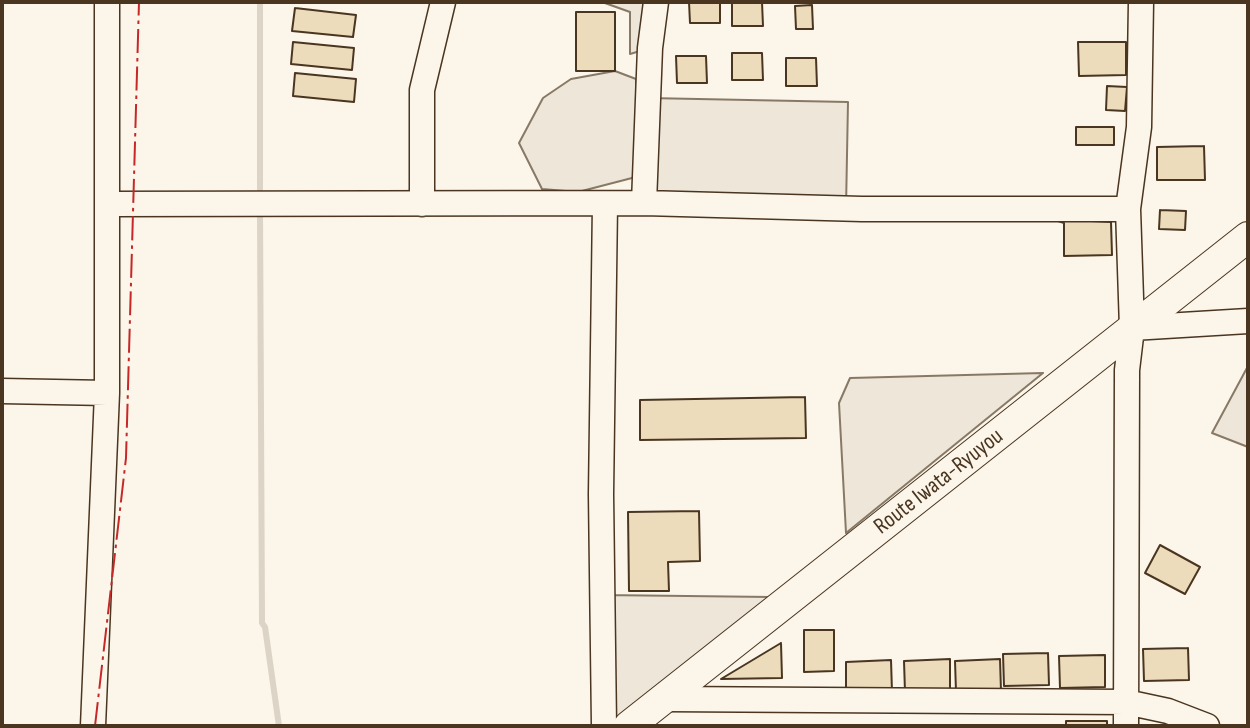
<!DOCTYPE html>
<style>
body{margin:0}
#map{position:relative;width:1250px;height:728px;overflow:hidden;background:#fbf6e9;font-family:"Sofia Sans Condensed",sans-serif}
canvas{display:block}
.frame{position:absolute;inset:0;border:4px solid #4a3520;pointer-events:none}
</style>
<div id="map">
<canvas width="1250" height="728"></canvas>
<div class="frame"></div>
</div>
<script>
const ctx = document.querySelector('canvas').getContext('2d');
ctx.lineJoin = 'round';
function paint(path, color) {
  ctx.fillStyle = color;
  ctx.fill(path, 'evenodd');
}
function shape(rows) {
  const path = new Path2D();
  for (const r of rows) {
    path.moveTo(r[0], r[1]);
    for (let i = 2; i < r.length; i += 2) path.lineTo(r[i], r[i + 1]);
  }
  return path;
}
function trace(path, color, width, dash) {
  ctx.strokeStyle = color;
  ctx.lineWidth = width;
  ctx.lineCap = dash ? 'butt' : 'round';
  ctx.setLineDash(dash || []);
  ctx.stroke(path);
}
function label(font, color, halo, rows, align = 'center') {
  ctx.font = font + ' "Sofia Sans Condensed",sans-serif';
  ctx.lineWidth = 5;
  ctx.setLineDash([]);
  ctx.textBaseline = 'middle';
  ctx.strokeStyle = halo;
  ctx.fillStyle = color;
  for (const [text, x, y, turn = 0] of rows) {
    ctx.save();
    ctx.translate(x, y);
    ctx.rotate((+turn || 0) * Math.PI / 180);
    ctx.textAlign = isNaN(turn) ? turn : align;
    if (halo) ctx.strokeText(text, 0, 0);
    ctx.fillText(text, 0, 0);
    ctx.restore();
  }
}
const green = shape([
 [602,2,656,2,650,48,630,54,630,12,602,2],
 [615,71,636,79,637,112,648,98,848,102,846,208,644,203,645,165,632,178,578,192,542,189,519,143,543,98,571,79,615,71],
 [1248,366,1248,447,1212,433,1248,366],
 [1043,373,846,533,839,403,850,378,1043,373],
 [602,595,771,597,612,724,602,595]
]);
paint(green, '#ede6d9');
trace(green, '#887966', 2);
trace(shape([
 [260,2,260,199],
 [260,210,262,623,265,627,279,726]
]), '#dcd4c6', 6);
const building = shape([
 [689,2,720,2,720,23,690,23,689,2],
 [732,2,762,2,763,26,732,26,732,2],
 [812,5,813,29,796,29,795,6,812,5],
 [295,8,356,15,353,37,292,31,295,8],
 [576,12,615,12,615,71,576,71,576,12],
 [293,42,354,48,352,70,291,64,293,42],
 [1078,42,1126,42,1126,75,1079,76,1078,42],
 [732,53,762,53,763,80,732,80,732,53],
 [676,56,706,56,707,83,677,83,676,56],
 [786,58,816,58,817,86,786,86,786,58],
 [295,73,356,79,354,102,293,96,295,73],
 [1107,86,1127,87,1125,111,1106,110,1107,86],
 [1076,127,1114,127,1114,145,1076,145,1076,127],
 [1204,146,1205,180,1157,180,1157,147,1204,146],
 [1160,210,1186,211,1185,230,1159,229,1160,210],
 [1052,219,1111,222,1112,255,1064,256,1064,223,1052,219],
 [805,397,806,438,640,440,640,400,805,397],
 [699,511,700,561,668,562,669,591,629,591,628,512,699,511],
 [1160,545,1200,567,1185,594,1145,573,1160,545],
 [804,630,834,630,834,671,804,672,804,630],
 [781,643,782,678,721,679,781,643],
 [1188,648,1189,680,1144,681,1143,649,1188,648],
 [1048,653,1049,685,1004,686,1003,654,1048,653],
 [1105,655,1105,687,1060,688,1059,656,1105,655],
 [950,659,950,691,905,692,904,661,950,659],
 [1000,659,1001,691,956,692,955,661,1000,659],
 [891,660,892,692,846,693,846,662,891,660],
 [1066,721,1107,721,1107,726,1066,726,1066,721]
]);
paint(building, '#ecdcbc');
trace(building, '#4a3520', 2);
const minor = shape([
 [644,203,650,48,656,2],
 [107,204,644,203,862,209,1128,209],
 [422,204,422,90,443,2],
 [1132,328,1248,321],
 [2,391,107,393],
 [665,699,1126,702,1168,711,1207,726],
 [93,726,107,393,107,2],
 [604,726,601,494,605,204],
 [1126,726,1127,370,1132,328,1128,209,1139,127,1141,2]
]);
const major = shape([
 [629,726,1248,237]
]);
trace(minor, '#4a3520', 27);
trace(major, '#4a3520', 32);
trace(minor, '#fbf6e9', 24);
trace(major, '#fbf6e9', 30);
trace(shape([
 [95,726,126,458,139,2]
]), '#c62828', 2, [24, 5, 3.5, 5]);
label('23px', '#4a3520', '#fbf6e9', [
 ["Route Iwata-Ryuyou",939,482,-38]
]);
</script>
